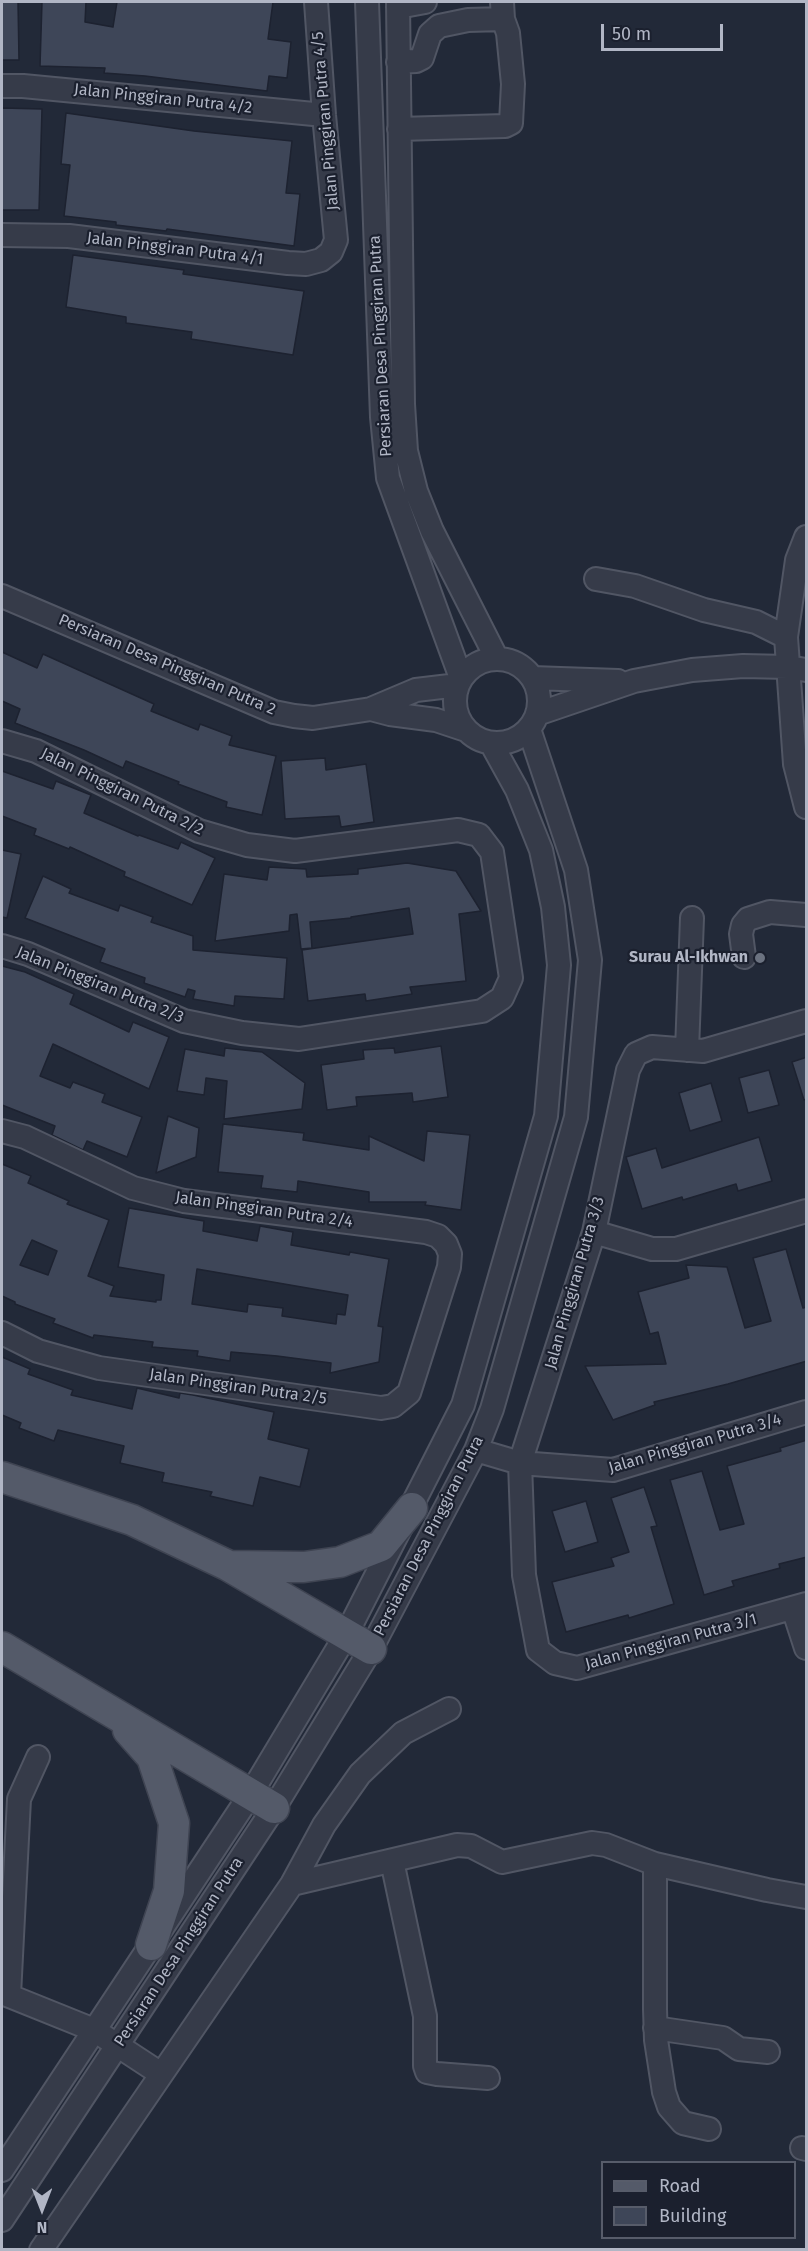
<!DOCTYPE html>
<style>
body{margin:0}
#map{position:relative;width:808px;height:2251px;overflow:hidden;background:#222938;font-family:"Fira Sans",sans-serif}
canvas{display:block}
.frame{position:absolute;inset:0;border:3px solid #b1b6c5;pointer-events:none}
.legend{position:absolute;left:601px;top:2161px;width:195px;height:78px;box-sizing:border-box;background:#1b202e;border:2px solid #575c6a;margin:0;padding:8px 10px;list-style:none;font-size:18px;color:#b1b6c5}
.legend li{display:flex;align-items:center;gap:12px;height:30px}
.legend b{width:30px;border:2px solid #575c6a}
.north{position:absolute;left:12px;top:2179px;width:60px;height:60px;-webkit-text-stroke:4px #1b202e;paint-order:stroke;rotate:180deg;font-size:16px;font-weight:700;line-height:24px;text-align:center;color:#b1b6c5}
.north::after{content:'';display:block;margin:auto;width:21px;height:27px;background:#b1b6c5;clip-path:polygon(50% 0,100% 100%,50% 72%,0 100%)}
.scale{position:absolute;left:601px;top:24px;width:122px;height:27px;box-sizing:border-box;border:3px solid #b1b6c5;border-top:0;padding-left:8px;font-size:18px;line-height:21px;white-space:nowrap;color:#b1b6c5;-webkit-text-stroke:4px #1b202e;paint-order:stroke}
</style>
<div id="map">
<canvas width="808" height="2251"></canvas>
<div class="frame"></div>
<ul class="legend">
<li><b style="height:8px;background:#545a69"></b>Road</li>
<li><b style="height:16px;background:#3e4658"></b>Building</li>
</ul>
<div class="north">N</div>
<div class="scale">50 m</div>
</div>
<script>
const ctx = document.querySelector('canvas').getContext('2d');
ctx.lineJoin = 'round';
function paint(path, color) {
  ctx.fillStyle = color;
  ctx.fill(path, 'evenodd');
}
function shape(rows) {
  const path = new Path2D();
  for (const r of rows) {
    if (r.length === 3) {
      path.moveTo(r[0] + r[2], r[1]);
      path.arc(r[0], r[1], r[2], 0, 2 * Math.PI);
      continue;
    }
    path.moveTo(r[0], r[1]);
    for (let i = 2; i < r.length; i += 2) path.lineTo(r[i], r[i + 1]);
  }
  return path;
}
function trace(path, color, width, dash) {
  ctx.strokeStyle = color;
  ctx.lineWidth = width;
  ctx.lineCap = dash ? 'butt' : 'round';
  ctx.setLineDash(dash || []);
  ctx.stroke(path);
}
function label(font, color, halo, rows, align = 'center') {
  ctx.font = font + ' "Fira Sans",sans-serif';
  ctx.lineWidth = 4.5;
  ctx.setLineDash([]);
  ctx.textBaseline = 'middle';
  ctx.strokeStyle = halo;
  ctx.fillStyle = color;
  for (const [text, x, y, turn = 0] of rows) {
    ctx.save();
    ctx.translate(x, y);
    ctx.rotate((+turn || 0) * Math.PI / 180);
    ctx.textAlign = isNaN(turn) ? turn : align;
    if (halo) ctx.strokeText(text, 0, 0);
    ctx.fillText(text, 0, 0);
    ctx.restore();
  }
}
const building = shape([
 [2,2,18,2,19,60,2,60,2,2],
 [42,2,86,2,85,22,113,27,117,2,273,2,268,39,291,42,287,78,269,76,267,91,145,76,104,73,105,68,40,66,42,2],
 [2,108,42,109,39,210,2,210,2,108],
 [66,113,194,131,292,141,286,193,300,194,294,246,167,229,166,231,116,225,116,222,64,216,70,165,61,164,66,113],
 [73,255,184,270,183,274,304,291,293,355,191,339,192,332,126,323,126,317,66,307,73,255],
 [2,652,37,668,43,654,154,704,151,711,198,730,200,724,232,736,229,745,276,756,262,815,226,807,227,802,178,784,179,782,126,761,123,768,84,750,15,723,20,709,2,701,2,652],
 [325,758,326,770,366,764,374,822,341,827,339,816,285,819,281,761,325,758],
 [2,771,53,789,56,781,91,795,84,813,138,836,139,835,178,849,181,842,215,858,192,905,124,876,125,872,70,847,69,849,34,835,36,829,2,816,2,771],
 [2,850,21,854,7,918,2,917,2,850],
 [407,863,456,871,481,911,459,914,466,981,410,987,412,994,366,1001,365,994,308,1001,302,950,413,934,409,908,351,917,351,918,310,922,312,948,301,949,297,914,290,915,289,931,215,941,224,874,267,880,269,867,306,869,307,877,358,874,358,869,407,863],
 [43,876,71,889,69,893,118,911,120,905,153,917,151,922,193,936,193,950,287,958,284,999,235,996,234,1006,193,999,195,991,188,989,185,997,144,983,145,978,100,962,105,949,25,918,43,876],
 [2,966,25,972,74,994,70,1004,129,1032,133,1022,169,1037,149,1089,53,1044,40,1076,70,1088,73,1082,105,1094,102,1102,142,1117,127,1157,87,1141,83,1150,52,1135,55,1126,2,1105,2,966],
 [441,1046,448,1097,413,1102,412,1093,356,1097,357,1106,327,1110,321,1065,364,1059,363,1050,394,1048,395,1053,441,1046],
 [225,1048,262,1052,305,1083,302,1109,224,1119,227,1081,206,1078,204,1095,177,1091,185,1049,224,1056,225,1048],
 [807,1057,807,1099,804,1100,792,1062,807,1057],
 [769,1070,779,1105,748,1113,739,1078,769,1070],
 [711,1083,722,1121,690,1131,679,1093,711,1083],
 [168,1116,199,1128,196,1157,156,1173,168,1116],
 [223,1124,304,1133,303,1140,369,1150,369,1136,424,1161,427,1131,470,1135,461,1210,425,1205,426,1202,369,1202,369,1192,298,1181,297,1192,261,1188,263,1176,218,1172,223,1124],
 [759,1137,772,1181,738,1191,736,1184,683,1200,682,1197,642,1209,626,1157,656,1148,662,1168,759,1137],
 [2,1164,31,1176,28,1183,69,1201,67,1204,109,1220,88,1276,114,1286,110,1296,156,1302,156,1300,161,1300,164,1275,118,1267,129,1208,204,1221,203,1231,257,1241,260,1226,293,1232,291,1245,349,1255,350,1252,389,1259,378,1326,383,1327,379,1362,330,1373,331,1363,277,1356,231,1352,230,1361,197,1356,198,1351,152,1347,153,1342,94,1335,93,1338,53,1323,55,1319,15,1304,15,1302,2,1296,2,1164],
 [32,1240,57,1251,48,1275,20,1265,32,1240],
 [197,1269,348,1295,345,1315,337,1314,336,1324,282,1316,283,1308,248,1304,247,1312,192,1304,197,1269],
 [786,1249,803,1308,807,1307,807,1361,728,1384,654,1402,655,1405,613,1420,585,1366,666,1364,658,1332,650,1334,638,1292,689,1278,686,1265,727,1267,745,1328,771,1321,753,1258,786,1249],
 [2,1357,30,1369,28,1374,73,1390,71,1395,132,1409,137,1388,179,1398,180,1393,193,1395,274,1412,268,1439,309,1449,300,1487,260,1477,253,1506,210,1496,212,1492,162,1482,164,1473,120,1463,124,1446,58,1430,54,1441,19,1428,21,1423,2,1415,2,1357],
 [807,1440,807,1557,779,1564,780,1568,732,1581,734,1586,704,1595,670,1480,702,1471,720,1530,744,1524,727,1466,781,1451,780,1448,807,1440],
 [644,1487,657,1526,651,1527,674,1604,629,1618,628,1615,566,1632,552,1582,614,1566,611,1558,629,1552,611,1498,644,1487],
 [586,1501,598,1542,565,1552,552,1511,586,1501]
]);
paint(building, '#3e4658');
trace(building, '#1d2230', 1.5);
const minor = shape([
 [367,2,382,417,388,478,461,678],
 [398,2,403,404,406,451,416,491,432,531,497,659],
 [398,7,425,2],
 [398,62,416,61,422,58,430,34,439,26,468,20,503,19,502,2],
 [2,86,23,86,324,115],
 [399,129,505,126,511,123,513,84,508,33,503,19],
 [2,235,69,236,288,263,306,264,321,260,331,252,336,240,324,115,316,2],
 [806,537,797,560,786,637,795,764,806,807],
 [596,579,635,586,704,610,756,622,786,637],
 [2,596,274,712,294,716,313,718,371,709,416,690,458,685],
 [497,701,42],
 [532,678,618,681],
 [371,709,390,714,436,720,466,730],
 [537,714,634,681,692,670,743,666,788,667,806,670],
 [2,741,36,751,199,831,247,845,295,851,458,830,479,835,492,852,511,978,502,998,482,1011,299,1039,242,1033,184,1021,28,954,2,946],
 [744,957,741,934,743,925,748,919,770,912,806,915],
 [806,1021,703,1051,652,1047,636,1054,628,1070,594,1232,520,1463,524,1575,538,1650,555,1663,577,1668,806,1604],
 [687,1050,692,918],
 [2,1131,25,1137,133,1188,184,1201,426,1232,438,1236,446,1244,450,1254,449,1267,409,1393,393,1406,381,1408,99,1368,38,1351,2,1333],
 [594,1232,652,1249,676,1249,806,1211],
 [476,1450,520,1463,613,1470,806,1412],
 [793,1608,806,1648],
 [392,1861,425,2016,425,2066,427,2072,437,2074,488,2078],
 [655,1864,655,2009,656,2040,664,2092,669,2107,683,2123,709,2129],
 [292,1884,457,1845,471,1846,502,1862,592,1843,606,1845,655,1864,767,1890,806,1897],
 [2,1993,94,2030,161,2074],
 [9,1995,19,1799,38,1757],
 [655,2028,723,2038,739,2049,768,2052],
 [802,2148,806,2149],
 [2,2170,250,1795,346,1635,463,1405,546,1116,559,965,553,907,541,850,517,790,491,743],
 [2,2220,274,1808,371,1649,476,1450,492,1409,576,1117,590,960,576,870,529,729],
 [41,2250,292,1884,324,1825,360,1774,403,1733,449,1709]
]);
const major = shape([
 [2,1477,132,1520,227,1565,371,1649],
 [230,1566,304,1567,340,1562,381,1546,412,1508],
 [2,1647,274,1808],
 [128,1730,152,1757,174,1823,169,1891,151,1945]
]);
trace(minor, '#515664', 26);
trace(major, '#3f4452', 33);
trace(minor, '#363b49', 22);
trace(major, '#545a69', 30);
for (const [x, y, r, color] of [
 [760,958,6,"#6b7280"]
]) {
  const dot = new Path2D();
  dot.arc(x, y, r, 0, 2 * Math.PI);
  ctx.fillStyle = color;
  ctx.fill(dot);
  trace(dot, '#1b202e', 2);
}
label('16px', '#b1b6c5', '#1b202e', [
 ["Jalan Pinggiran Putra 4/2",163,99,6],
 ["Jalan Pinggiran Putra 4/5",326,121,-95],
 ["Jalan Pinggiran Putra 4/1",175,249,7],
 ["Persiaran Desa Pinggiran Putra",381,346,-93],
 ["Persiaran Desa Pinggiran Putra 2",167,665,23],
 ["Jalan Pinggiran Putra 2/2",122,792,26],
 ["Jalan Pinggiran Putra 2/3",100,985,22],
 ["Jalan Pinggiran Putra 2/4",264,1210,8],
 ["Jalan Pinggiran Putra 3/3",575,1283,-74],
 ["Jalan Pinggiran Putra 2/5",238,1387,8],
 ["Jalan Pinggiran Putra 3/4",695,1444,-16],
 ["Persiaran Desa Pinggiran Putra",429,1536,-63],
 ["Jalan Pinggiran Putra 3/1",671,1642,-15],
 ["Persiaran Desa Pinggiran Putra",179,1952,-57]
]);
label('bold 16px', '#b1b6c5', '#1b202e', [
 ["Surau Al-Ikhwan",748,958]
], 'right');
</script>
